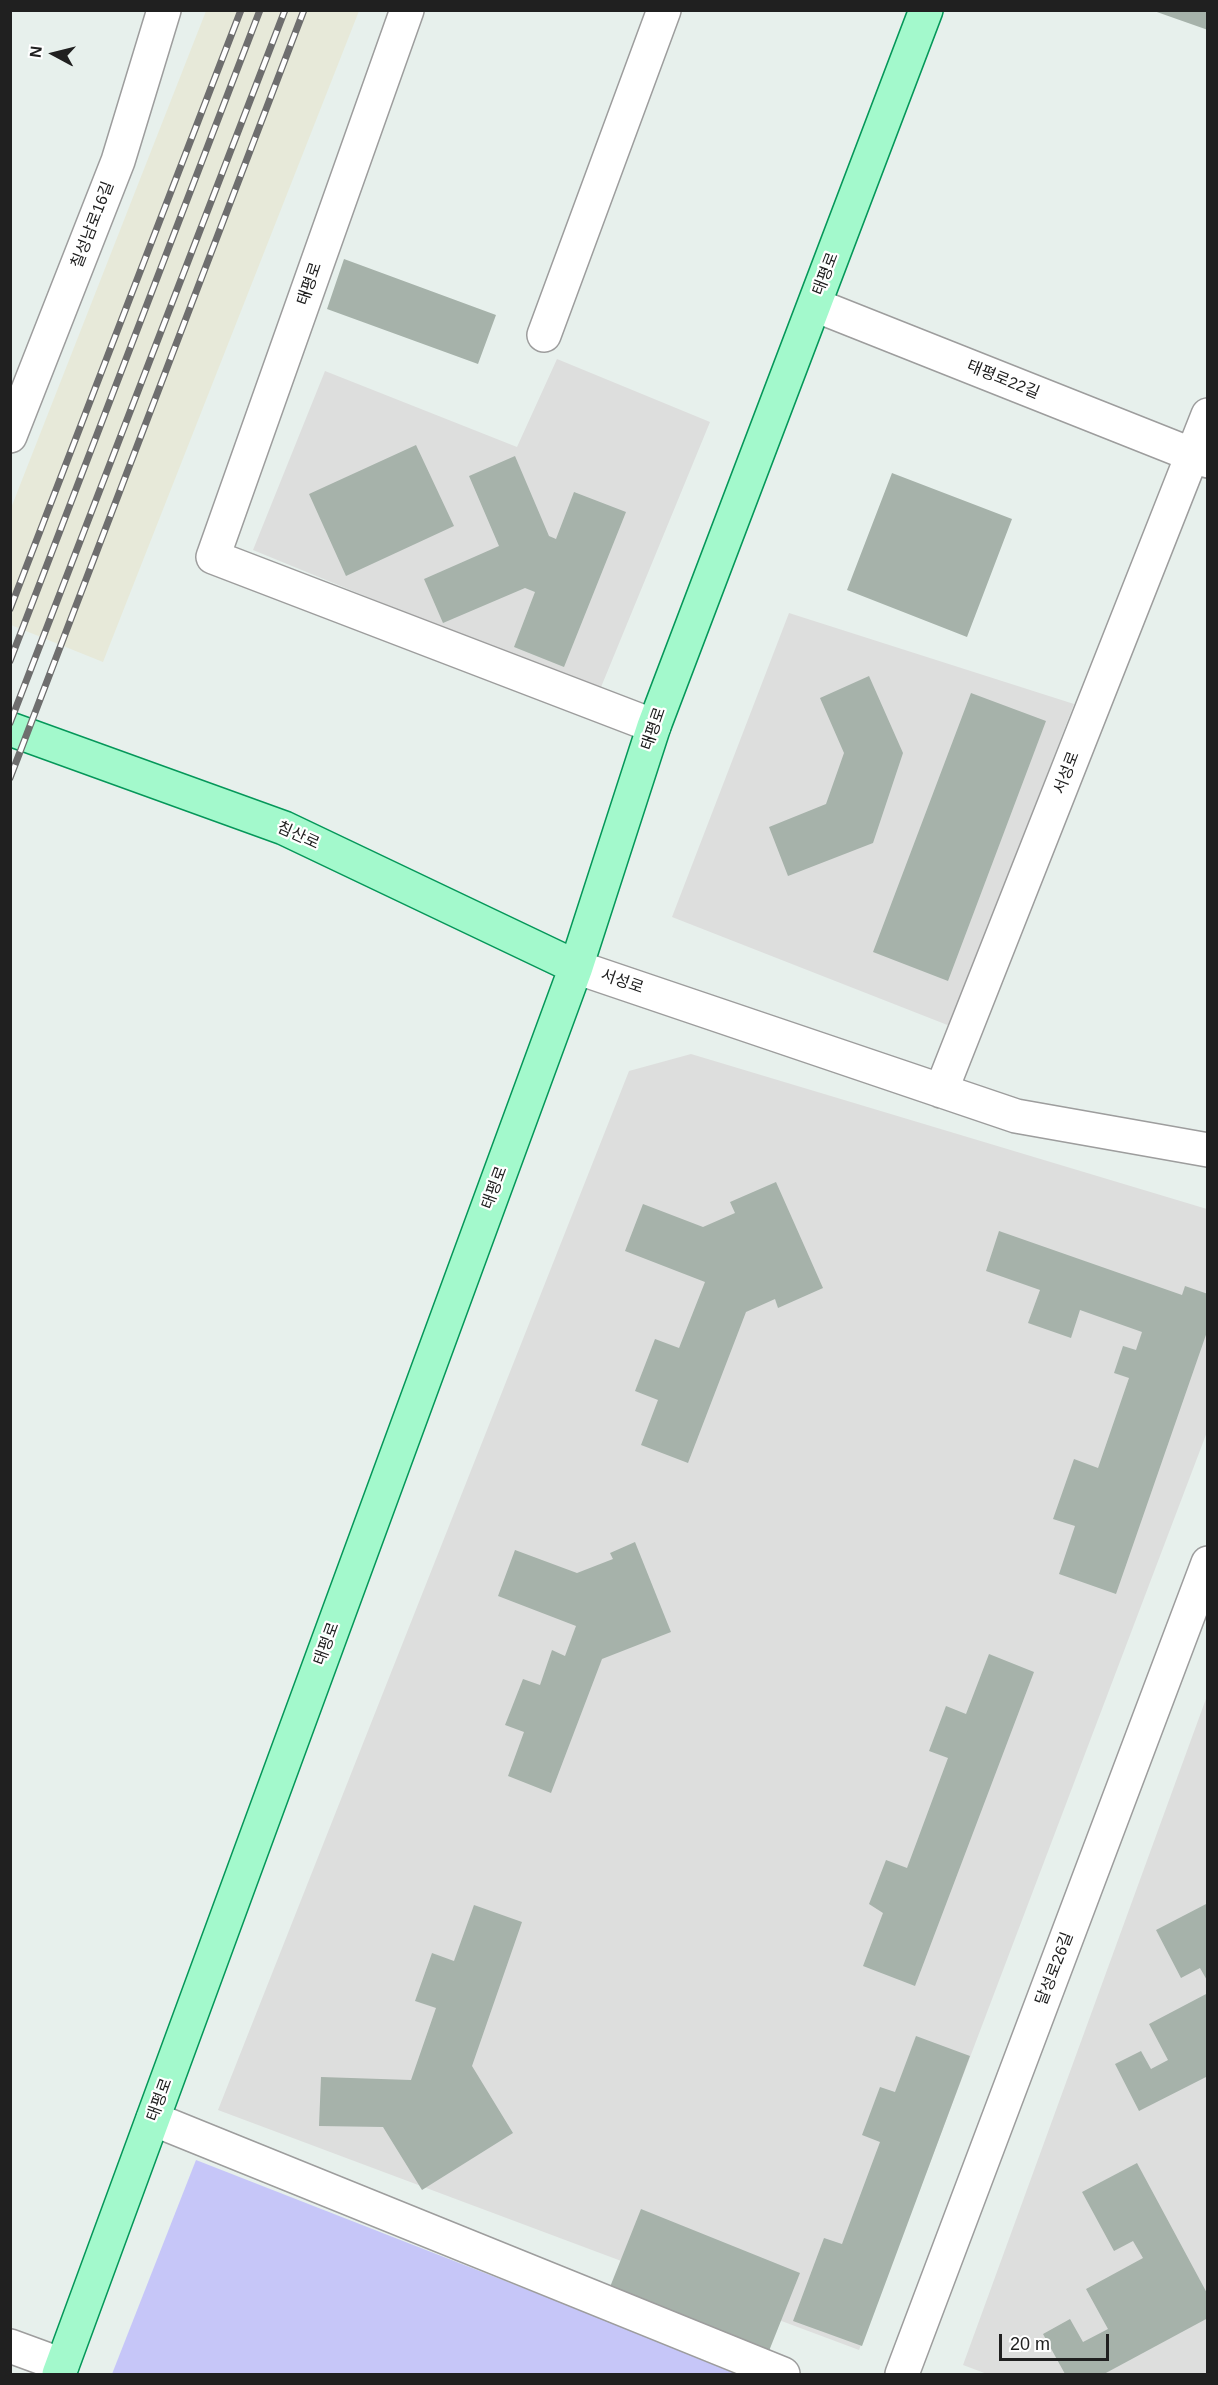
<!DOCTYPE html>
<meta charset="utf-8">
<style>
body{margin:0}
#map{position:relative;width:1218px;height:2385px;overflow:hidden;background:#e7f0ec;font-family:Arial,sans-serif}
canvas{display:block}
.frame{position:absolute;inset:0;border:12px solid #202020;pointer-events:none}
.north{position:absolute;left:24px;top:24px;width:60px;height:60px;-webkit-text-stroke:4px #fff;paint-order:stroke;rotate:277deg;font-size:16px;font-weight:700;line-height:24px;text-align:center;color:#202020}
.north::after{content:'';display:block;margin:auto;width:21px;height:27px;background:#202020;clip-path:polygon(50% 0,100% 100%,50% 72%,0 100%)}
.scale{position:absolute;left:999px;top:2334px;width:110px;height:27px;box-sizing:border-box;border:3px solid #202020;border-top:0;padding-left:8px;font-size:18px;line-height:21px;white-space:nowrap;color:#202020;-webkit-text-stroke:4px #fff;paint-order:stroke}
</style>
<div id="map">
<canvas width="1218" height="2385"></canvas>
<div class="frame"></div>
<div class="north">N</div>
<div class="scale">20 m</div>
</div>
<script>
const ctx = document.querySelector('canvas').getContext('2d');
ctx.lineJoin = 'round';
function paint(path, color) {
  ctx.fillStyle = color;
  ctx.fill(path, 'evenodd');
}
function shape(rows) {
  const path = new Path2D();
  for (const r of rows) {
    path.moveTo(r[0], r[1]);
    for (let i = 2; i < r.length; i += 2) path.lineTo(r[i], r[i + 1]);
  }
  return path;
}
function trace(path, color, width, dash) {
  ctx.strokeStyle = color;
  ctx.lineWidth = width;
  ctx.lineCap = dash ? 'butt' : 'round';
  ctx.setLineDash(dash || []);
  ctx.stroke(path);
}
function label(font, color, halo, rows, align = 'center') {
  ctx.font = font + ' Arial,"Noto Sans KR",sans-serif';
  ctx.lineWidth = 4.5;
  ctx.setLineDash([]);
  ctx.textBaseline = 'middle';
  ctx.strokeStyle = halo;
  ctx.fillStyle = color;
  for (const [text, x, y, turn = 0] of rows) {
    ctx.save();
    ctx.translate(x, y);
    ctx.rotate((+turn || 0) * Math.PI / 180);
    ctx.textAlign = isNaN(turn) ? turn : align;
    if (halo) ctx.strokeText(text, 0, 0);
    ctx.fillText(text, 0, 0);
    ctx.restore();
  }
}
paint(shape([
 [557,359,710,422,599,692,253,550,325,371,517,447],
 [789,613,1074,704,950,1026,672,917],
 [691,1054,1207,1209,1207,1432,859,2350,218,2110,629,1071],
 [1207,1696,1207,2374,987,2374,963,2365]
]), '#dddedd');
paint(shape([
 [206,11,359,11,103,662,11,625,11,508]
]), '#e7e9d9');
paint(shape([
 [196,2160,743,2374,112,2374]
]), '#c6c6f8');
paint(shape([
 [1208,10,1208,30,1154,11,1154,10],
 [344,259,496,315,478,364,327,309],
 [416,445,454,526,346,576,309,494],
 [515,456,549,536,556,539,574,492,626,512,564,667,514,647,535,592,525,588,443,623,424,579,499,546,469,476],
 [892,473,1012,519,967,637,847,590],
 [869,676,903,753,873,843,788,876,769,827,826,804,844,753,820,698],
 [971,693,1046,721,948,981,873,952],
 [776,1182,823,1288,778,1308,775,1299,746,1312,688,1463,641,1445,658,1400,635,1391,655,1339,679,1348,705,1282,625,1251,643,1204,703,1227,735,1213,730,1202],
 [999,1231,1182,1295,1185,1286,1208,1294,1208,1329,1116,1594,1059,1574,1075,1526,1053,1519,1074,1459,1098,1468,1129,1378,1114,1373,1123,1346,1136,1350,1142,1332,1080,1310,1071,1338,1028,1323,1040,1290,986,1271],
 [635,1542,671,1632,602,1659,551,1793,508,1776,524,1732,505,1725,523,1679,540,1685,552,1650,565,1656,576,1626,498,1596,515,1550,577,1573,613,1559,610,1553],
 [989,1654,1034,1672,915,1986,863,1966,883,1913,869,1904,886,1860,907,1868,948,1758,929,1751,946,1706,966,1714],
 [1208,1903,1208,1982,1200,1968,1181,1978,1156,1930],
 [474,1905,522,1922,472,2066,513,2133,422,2190,383,2127,319,2126,321,2077,411,2080,436,2008,415,2001,432,1953,454,1961],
 [1208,1993,1208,2076,1139,2111,1115,2064,1141,2051,1151,2069,1168,2060,1149,2024],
 [916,2036,970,2056,862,2346,793,2321,824,2238,842,2244,880,2142,862,2135,880,2087,895,2092],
 [1137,2163,1208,2295,1208,2318,1104,2374,1065,2374,1043,2334,1070,2319,1083,2342,1108,2329,1086,2289,1143,2258,1133,2241,1114,2251,1082,2192],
 [641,2209,800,2273,767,2356,608,2292]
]), '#a6b2aa');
const minor = shape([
 [407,10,213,557,654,726],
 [815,305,1208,461],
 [544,335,664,10],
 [10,436,118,161,164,10],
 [576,967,1016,1116,1208,1150],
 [941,1091,1208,415],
 [153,2119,783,2374],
 [10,2346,62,2365],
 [902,2374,1208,1563]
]);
const major = shape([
 [10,729,284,828,576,967],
 [59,2374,576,967,654,726,926,10]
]);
trace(minor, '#9d9d9d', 36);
trace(major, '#059759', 36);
trace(minor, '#fff', 33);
trace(major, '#a3f9cc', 33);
const rail = shape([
 [10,609,241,10],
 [10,661,260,10],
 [10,723,285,10],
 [10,778,304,10]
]);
trace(rail, '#6e6e6e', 7);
trace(rail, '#fff', 4.5, [14]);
label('16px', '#202020', '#fff', [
 ["칠성남로16길",93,225,-69],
 ["태평로",826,274,-69],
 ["태평로",310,284,-71],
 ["태평로22길",1003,380,22],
 ["태평로",654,729,-71],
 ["서성로",1067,773,-69],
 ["침산로",298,836,24],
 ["서성로",622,982,19],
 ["태평로",495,1188,-70],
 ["태평로",327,1644,-70],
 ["달성로26길",1055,1969,-69],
 ["태평로",160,2100,-70]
]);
</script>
